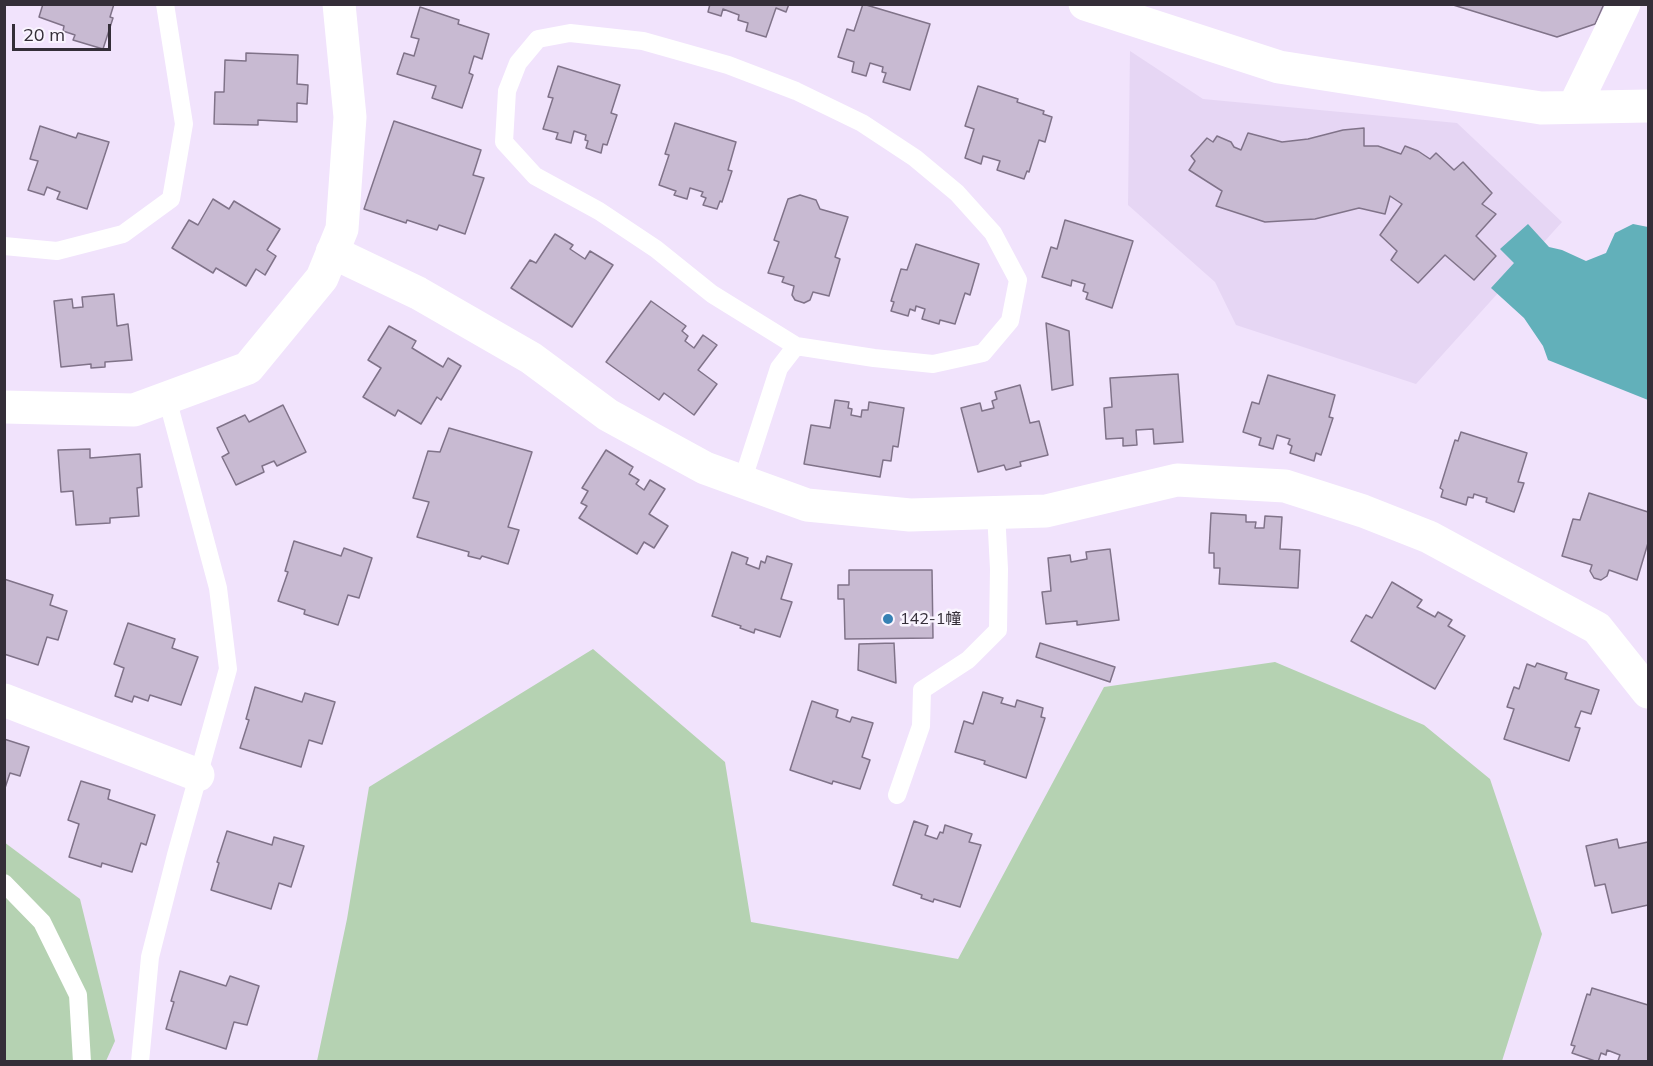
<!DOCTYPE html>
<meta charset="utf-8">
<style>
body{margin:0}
#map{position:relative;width:1653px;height:1066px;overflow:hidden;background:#f1e3fc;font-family:Mulish,sans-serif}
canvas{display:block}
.frame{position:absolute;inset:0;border:6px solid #342e38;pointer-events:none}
.scale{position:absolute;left:12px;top:24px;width:99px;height:27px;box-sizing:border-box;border:3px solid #342e38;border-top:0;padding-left:8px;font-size:18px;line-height:21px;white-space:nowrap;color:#342e38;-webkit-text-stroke:4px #f9f4fe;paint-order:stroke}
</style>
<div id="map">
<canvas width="1653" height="1066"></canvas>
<div class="frame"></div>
<div class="scale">20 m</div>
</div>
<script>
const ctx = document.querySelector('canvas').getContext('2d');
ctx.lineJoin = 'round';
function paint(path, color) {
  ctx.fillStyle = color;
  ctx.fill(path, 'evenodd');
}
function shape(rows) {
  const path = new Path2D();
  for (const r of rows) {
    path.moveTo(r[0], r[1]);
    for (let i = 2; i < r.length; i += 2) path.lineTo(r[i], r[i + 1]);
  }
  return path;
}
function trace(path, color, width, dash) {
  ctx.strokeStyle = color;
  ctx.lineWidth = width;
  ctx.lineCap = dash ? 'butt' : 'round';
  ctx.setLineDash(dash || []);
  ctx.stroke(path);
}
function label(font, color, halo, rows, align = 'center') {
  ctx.font = font + ' Mulish,"Noto Sans SC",sans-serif';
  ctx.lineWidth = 5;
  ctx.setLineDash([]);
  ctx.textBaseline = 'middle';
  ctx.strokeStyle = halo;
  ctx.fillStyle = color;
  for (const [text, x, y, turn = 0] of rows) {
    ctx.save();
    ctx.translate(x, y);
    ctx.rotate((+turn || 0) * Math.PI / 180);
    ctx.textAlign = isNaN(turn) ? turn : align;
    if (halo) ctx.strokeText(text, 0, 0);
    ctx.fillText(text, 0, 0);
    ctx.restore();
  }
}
paint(shape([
 [1130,51,1203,99,1457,123,1562,222,1416,384,1236,325,1215,282,1128,205]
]), '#e6d6f4');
paint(shape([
 [593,649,725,762,751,922,958,959,1104,687,1275,662,1424,725,1490,779,1542,934,1502,1061,317,1061,347,919,369,787],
 [4,842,80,899,115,1041,106,1061,5,1061]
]), '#b5d2b2');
paint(shape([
 [1528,224,1549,247,1562,250,1586,261,1606,253,1615,233,1633,224,1648,227,1648,400,1548,360,1543,346,1524,318,1491,288,1514,263,1500,249]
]), '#62b0ba');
const building = shape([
 [43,4,114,4,110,17,113,18,103,49,73,40,75,35,63,31,64,26,39,17,43,4],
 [710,4,789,4,786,12,776,8,766,37,746,31,748,23,738,20,739,15,723,9,721,16,708,12,710,4],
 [863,4,930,24,910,90,883,82,886,73,882,72,883,67,870,63,866,76,852,72,854,62,838,57,847,29,854,31,863,4],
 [1450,4,1604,4,1595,24,1557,37,1450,4],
 [420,7,459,20,458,24,489,34,482,59,474,56,469,73,473,75,462,108,432,98,436,86,397,74,404,53,414,56,419,39,411,37,420,7],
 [246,53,298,55,297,84,308,85,307,104,297,103,297,122,258,120,258,125,214,124,215,92,224,92,225,60,246,61,246,53],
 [558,66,620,85,611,113,617,115,607,145,603,144,601,153,586,148,588,141,585,140,586,135,574,131,571,143,556,139,558,133,543,129,553,98,548,97,558,66],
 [978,86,1018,99,1017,102,1044,111,1043,114,1052,117,1045,142,1039,140,1029,172,1027,171,1024,179,997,170,1000,161,983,156,981,164,965,158,974,129,965,126,978,86],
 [394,121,481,150,473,175,484,178,465,234,439,225,437,230,407,220,406,223,364,209,394,121],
 [675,123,736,142,728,170,732,171,722,202,720,201,717,209,703,205,706,198,701,196,703,192,690,188,687,199,674,195,676,191,659,185,669,155,665,154,675,123],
 [40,126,76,138,78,133,109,142,87,209,57,199,60,192,47,187,44,195,28,190,38,161,30,159,40,126],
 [1364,128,1364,146,1378,146,1401,154,1405,146,1418,151,1430,159,1436,153,1454,170,1463,162,1492,193,1482,204,1496,214,1476,236,1496,256,1474,280,1445,255,1418,283,1391,260,1397,251,1380,235,1402,204,1390,196,1385,214,1359,208,1315,219,1265,222,1216,206,1222,191,1189,170,1195,161,1191,156,1207,138,1213,142,1217,136,1231,142,1234,147,1241,150,1248,133,1282,142,1308,139,1343,130,1364,128],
 [800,195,816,200,820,209,848,217,835,257,840,259,829,296,813,292,810,300,804,303,795,300,792,295,794,286,782,282,784,277,768,273,779,242,774,240,788,199,800,195],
 [213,199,229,209,234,201,280,229,267,250,276,256,265,275,256,269,246,286,216,268,213,273,172,248,189,220,198,225,213,199],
 [1065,220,1133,241,1112,308,1086,299,1088,293,1083,291,1085,284,1072,280,1071,286,1042,277,1051,247,1057,249,1065,220],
 [555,234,573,245,570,249,585,259,590,251,613,265,572,327,511,288,530,260,536,263,555,234],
 [916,244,979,264,970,295,965,293,955,324,940,320,939,324,922,319,925,309,916,306,915,311,910,309,908,316,891,311,894,302,891,301,901,269,907,270,916,244],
 [114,294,117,326,128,324,132,360,105,362,105,367,91,368,91,364,61,367,54,301,72,299,73,308,83,307,82,297,114,294],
 [651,301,686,326,682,331,688,336,685,341,694,348,703,335,717,345,698,370,717,384,694,415,664,393,659,400,606,362,651,301],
 [1046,323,1069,331,1073,385,1052,390,1046,323],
 [389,326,416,341,412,348,443,367,448,358,461,366,441,400,437,397,421,424,398,410,395,416,363,397,381,368,368,360,389,326],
 [1178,374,1183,442,1154,444,1153,429,1136,430,1137,445,1123,446,1123,438,1106,439,1104,408,1112,407,1110,378,1178,374],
 [1268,375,1335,395,1329,417,1333,418,1321,455,1316,453,1314,461,1290,453,1292,446,1288,444,1290,439,1277,435,1273,449,1259,445,1261,438,1243,432,1252,402,1259,404,1268,375],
 [1020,385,1030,423,1039,421,1048,455,1020,462,1021,466,1006,470,1004,465,978,472,961,408,980,403,982,411,994,408,992,401,997,399,995,392,1020,385],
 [835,400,849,402,848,408,852,409,851,415,861,417,862,410,868,410,869,402,904,408,898,447,893,446,891,461,883,460,880,477,804,464,811,425,830,428,835,400],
 [283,405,306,452,277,466,274,461,262,466,264,472,236,485,222,457,229,453,217,428,245,415,249,422,283,405],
 [449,428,532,452,508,527,519,530,508,564,482,556,480,559,468,556,469,552,417,537,429,502,413,498,428,451,440,452,449,428],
 [1461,432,1527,453,1518,482,1524,483,1514,512,1486,502,1487,498,1474,494,1473,498,1468,497,1466,505,1441,497,1443,490,1440,488,1455,440,1458,441,1461,432],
 [90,449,90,458,140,454,142,487,137,488,139,516,110,518,110,523,76,525,73,491,61,492,58,450,90,449],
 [606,450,633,467,629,474,639,480,636,484,644,490,650,480,665,489,649,514,668,526,654,548,644,542,637,554,579,518,587,506,581,503,588,491,582,488,606,450],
 [1589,493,1648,512,1648,543,1637,580,1609,570,1607,576,1601,580,1594,578,1590,571,1592,565,1562,556,1573,519,1580,520,1589,493],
 [1211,513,1246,515,1246,522,1256,522,1255,528,1264,528,1265,516,1282,517,1280,549,1300,550,1298,588,1219,584,1220,568,1214,568,1214,553,1209,553,1211,513],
 [294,541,341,556,344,548,372,558,359,598,348,595,338,625,304,614,305,610,278,601,288,572,285,571,294,541],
 [1110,549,1119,620,1077,625,1077,621,1046,624,1042,592,1051,591,1048,558,1070,555,1071,562,1087,559,1086,552,1110,549],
 [732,552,748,558,746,564,759,569,761,561,765,563,767,556,792,564,781,599,792,602,780,637,755,629,754,633,740,628,741,626,712,616,732,552],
 [849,570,932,570,933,638,845,639,844,599,838,599,838,585,849,585,849,570],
 [4,579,53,595,50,605,67,611,58,640,47,637,38,665,4,654,4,579],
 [1392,582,1422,600,1417,607,1435,617,1438,612,1452,620,1448,626,1465,636,1435,689,1351,641,1366,615,1372,618,1392,582],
 [128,623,175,639,172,648,198,657,181,705,150,695,148,701,134,696,132,702,115,696,124,668,114,664,128,623],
 [894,643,896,683,858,670,859,644,894,643],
 [1040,643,1115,667,1110,682,1036,657,1040,643],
 [1537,663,1567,673,1565,679,1599,690,1591,714,1581,711,1575,727,1580,728,1569,761,1504,739,1514,709,1507,707,1514,687,1519,689,1527,664,1535,667,1537,663],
 [255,687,302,702,305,693,335,702,322,744,309,740,301,767,240,748,249,720,246,719,255,687],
 [983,692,1003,698,1001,703,1015,707,1017,700,1043,708,1041,717,1045,718,1026,778,984,764,985,761,955,752,964,721,973,724,983,692],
 [812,701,838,710,836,717,850,722,852,717,873,723,862,757,870,760,860,789,833,781,832,784,790,770,812,701],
 [4,739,29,747,20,776,10,773,4,791,4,739],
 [81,781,110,790,108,799,155,815,146,845,141,843,132,872,102,863,101,867,69,857,79,824,68,820,81,781],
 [914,821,928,826,925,835,937,839,940,832,943,833,945,825,972,834,969,842,981,845,960,907,934,899,933,902,921,898,922,895,893,885,914,821],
 [227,831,272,845,274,837,304,846,291,887,279,883,271,909,211,890,219,863,217,862,227,831],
 [1617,839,1619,848,1648,842,1648,905,1612,913,1605,884,1595,886,1586,846,1617,839],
 [180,971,226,986,230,976,259,986,247,1025,234,1022,226,1049,166,1029,174,1002,171,1001,180,971],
 [1592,988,1648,1005,1648,1062,1623,1062,1618,1060,1620,1055,1607,1050,1606,1055,1601,1053,1598,1062,1572,1053,1575,1046,1571,1045,1587,994,1590,995,1592,988]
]);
paint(building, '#c8bad2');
trace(building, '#807389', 1.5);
trace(shape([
 [4,246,57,251,123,234,171,199,184,124,165,4],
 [742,482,779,368,796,346,874,358,933,364,983,353,1010,321,1018,280,993,233,957,193,915,158,862,123,796,91,728,65,643,41,570,33,538,39,518,63,507,91,504,142,535,176,599,211,656,249,712,294,796,346],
 [897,795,921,726,922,690,968,660,998,630,999,569,996,512],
 [4,883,42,922,78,995,82,1062],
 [140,1062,150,957,176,855,228,669,218,588,167,398]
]), '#fff', 18);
trace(shape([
 [1085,4,1279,67,1541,108,1648,106],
 [1574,107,1624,4],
 [332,252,418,293,531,358,608,415,705,468,807,505,910,515,1046,511,1177,480,1285,486,1363,511,1429,537,1597,628,1648,692],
 [4,407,134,410,248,368,322,278,342,229,350,117,339,4],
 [4,700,198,775]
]), '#fff', 33);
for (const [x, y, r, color] of [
 [888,619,6,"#3681b4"]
]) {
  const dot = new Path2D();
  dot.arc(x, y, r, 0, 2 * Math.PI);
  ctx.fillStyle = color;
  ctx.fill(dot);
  trace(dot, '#f9f4fe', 2);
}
label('16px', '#342e38', '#f9f4fe', [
 ["142-1幢",900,619]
], 'left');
</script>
